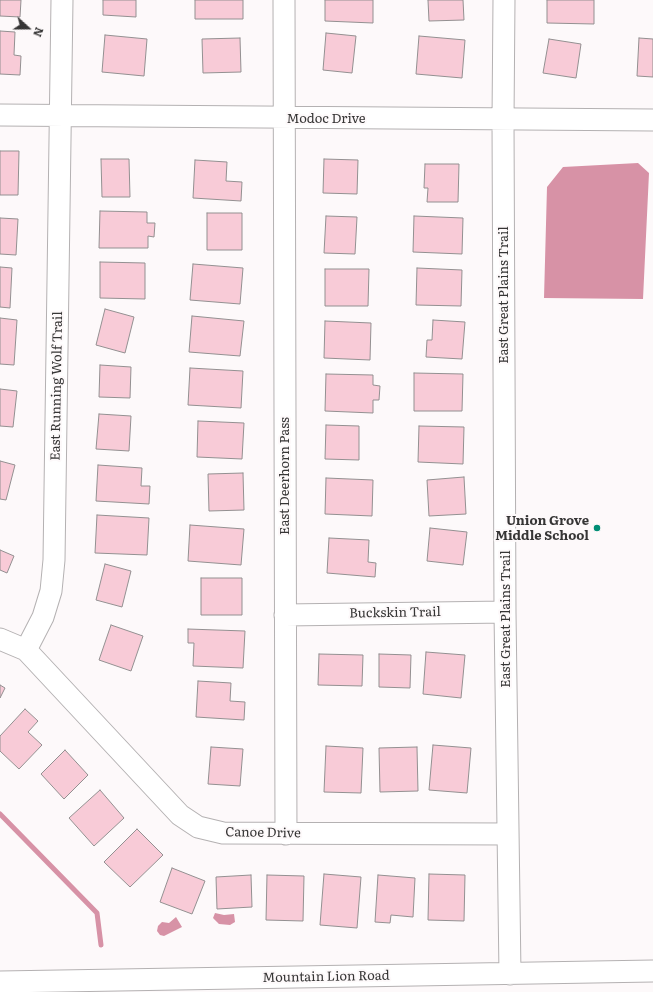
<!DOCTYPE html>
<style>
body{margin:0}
#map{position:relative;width:653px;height:992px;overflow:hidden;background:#fdf9fa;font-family:Literata,serif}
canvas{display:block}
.north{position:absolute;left:8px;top:8px;width:40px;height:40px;-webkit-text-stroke:3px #fdf9fa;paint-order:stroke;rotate:111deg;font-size:11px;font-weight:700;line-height:16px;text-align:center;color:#363535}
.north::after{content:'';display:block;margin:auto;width:14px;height:18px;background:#363535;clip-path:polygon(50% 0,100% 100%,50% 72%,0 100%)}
</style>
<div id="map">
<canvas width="653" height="992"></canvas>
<div class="north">N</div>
</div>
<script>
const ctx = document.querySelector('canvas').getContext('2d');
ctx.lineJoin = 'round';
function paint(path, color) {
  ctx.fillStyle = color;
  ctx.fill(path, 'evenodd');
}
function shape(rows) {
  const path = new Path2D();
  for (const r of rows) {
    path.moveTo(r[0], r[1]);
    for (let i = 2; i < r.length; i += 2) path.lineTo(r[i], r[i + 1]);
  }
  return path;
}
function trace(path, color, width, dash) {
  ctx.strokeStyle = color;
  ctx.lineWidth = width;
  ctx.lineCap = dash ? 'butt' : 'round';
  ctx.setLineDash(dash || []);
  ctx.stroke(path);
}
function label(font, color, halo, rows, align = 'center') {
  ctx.font = font + ' Literata,serif';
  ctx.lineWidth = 4;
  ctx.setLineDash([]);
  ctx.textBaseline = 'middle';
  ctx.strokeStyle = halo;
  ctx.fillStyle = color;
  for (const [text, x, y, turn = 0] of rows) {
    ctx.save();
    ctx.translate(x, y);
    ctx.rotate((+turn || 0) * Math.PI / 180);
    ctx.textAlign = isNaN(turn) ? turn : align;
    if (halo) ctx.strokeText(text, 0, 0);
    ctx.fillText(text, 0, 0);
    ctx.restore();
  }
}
paint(shape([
 [638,163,649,173,643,299,544,298,547,187,563,167],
 [215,913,224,915,234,914,235,922,230,925,219,924,213,918],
 [176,917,182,927,164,936,160,935,157,931,158,926,162,922,169,923]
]), '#d792a6');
trace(shape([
 [0,814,97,913,101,945]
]), '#d792a6', 5);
const building = shape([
 [0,0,21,0,20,17,0,16,0,0],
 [103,0,136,0,136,17,103,15,103,0],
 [195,0,243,0,243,19,195,19,195,0],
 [325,0,373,0,373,23,325,21,325,0],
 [428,0,463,0,464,20,429,21,428,0],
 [547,0,594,0,594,24,547,23,547,0],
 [0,31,15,32,14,55,21,56,20,75,0,74,0,31],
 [326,33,356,36,352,73,323,70,326,33],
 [105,35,147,39,144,76,102,72,105,35],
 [419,36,465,40,462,78,416,74,419,36],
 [240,38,241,72,203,73,202,39,240,38],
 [639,38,653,39,653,77,637,76,639,38],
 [549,39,581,44,576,78,543,73,549,39],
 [0,151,19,151,18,195,0,195,0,151],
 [101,159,129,159,130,197,102,197,101,159],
 [324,159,358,160,357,194,323,193,324,159],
 [195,160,227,162,226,181,242,182,241,201,193,198,195,160],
 [425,164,459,164,458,202,427,202,428,188,424,188,425,164],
 [100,211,147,212,147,223,155,223,154,237,148,236,148,248,99,248,100,211],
 [207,213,242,213,242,250,207,250,207,213],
 [326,216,357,217,355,254,324,253,326,216],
 [414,216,463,218,462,254,413,252,414,216],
 [0,218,18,219,16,255,0,254,0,218],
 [100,262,145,263,145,299,100,298,100,262],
 [193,264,243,268,240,304,190,300,193,264],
 [0,267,12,268,10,308,0,307,0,267],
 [417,268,462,270,461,306,416,305,417,268],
 [325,269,369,269,368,306,325,306,325,269],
 [105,309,134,317,125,353,96,345,105,309],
 [192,316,244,321,240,356,189,352,192,316],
 [0,318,17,320,14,365,0,364,0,318],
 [433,320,465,322,462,359,426,357,427,340,432,340,433,320],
 [325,321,371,323,370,360,324,358,325,321],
 [100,365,131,367,130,398,99,397,100,365],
 [190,368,243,371,241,408,188,405,190,368],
 [414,373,463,374,462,411,414,411,414,373],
 [326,374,373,375,373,385,380,386,379,400,373,400,373,413,325,411,326,374],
 [0,389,17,391,13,427,0,426,0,389],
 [99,414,131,416,129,451,96,449,99,414],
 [198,421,244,423,242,459,197,457,198,421],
 [326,425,359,426,359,460,325,459,326,425],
 [419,426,464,427,463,464,418,462,419,426],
 [0,461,15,465,6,500,0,499,0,461],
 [98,465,142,468,141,486,150,486,149,504,96,501,98,465],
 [243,473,244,510,209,511,208,474,243,473],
 [464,477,466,514,429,516,427,480,464,477],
 [326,478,373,480,372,516,325,514,326,478],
 [97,515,149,518,147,555,95,553,97,515],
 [190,525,244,529,241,565,188,561,190,525],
 [430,528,467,532,463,565,427,561,430,528],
 [329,538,369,540,368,562,376,563,375,577,327,573,329,538],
 [0,550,14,556,7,573,0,570,0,550],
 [105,564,131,571,122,607,96,600,105,564],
 [201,578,242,578,242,615,201,615,201,578],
 [111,625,143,636,131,671,99,660,111,625],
 [188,629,245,631,243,668,193,666,194,643,188,643,188,629],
 [426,652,465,655,461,698,423,694,426,652],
 [319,654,363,655,362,686,318,685,319,654],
 [379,654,411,655,410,688,379,687,379,654],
 [198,681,231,683,230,701,245,702,244,720,196,717,198,681],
 [0,685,5,688,0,698,0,685],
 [25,709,38,721,28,732,42,745,19,769,0,751,0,736,25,709],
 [433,745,471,748,467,793,429,790,433,745],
 [326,746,363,748,361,793,324,792,326,746],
 [211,747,243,749,240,786,208,784,211,747],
 [417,747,418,791,380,792,379,748,417,747],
 [65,750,88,775,64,799,41,774,65,750],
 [100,790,124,818,94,846,69,818,100,790],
 [137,829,163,855,130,887,104,862,137,829],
 [172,868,205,881,192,914,160,902,172,868],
 [324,874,361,877,357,928,320,925,324,874],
 [429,874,465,875,464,921,428,920,429,874],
 [251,875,252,907,217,909,216,877,251,875],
 [267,875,304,876,303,921,266,920,267,875],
 [378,875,415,878,413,917,391,915,390,923,375,922,378,875]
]);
paint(building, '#f8cbd7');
trace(building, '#939091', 1);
const minor = shape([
 [284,0,286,834],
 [504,0,503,120,505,612,510,974],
 [0,115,653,120],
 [285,615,505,612],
 [0,639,26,650,180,815,198,827,223,833,508,834],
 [26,650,43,617,51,591,54,560,62,0],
 [0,982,653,971]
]);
trace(minor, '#b4b1b2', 23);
trace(minor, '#fff', 21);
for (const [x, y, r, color] of [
 [597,528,4,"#008d75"]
]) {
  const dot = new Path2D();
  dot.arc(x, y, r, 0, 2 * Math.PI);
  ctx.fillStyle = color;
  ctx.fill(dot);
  trace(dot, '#fdf9fa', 1.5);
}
label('13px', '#363535', '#fdf9fa', [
 ["Modoc Drive",326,119],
 ["East Great Plains Trail",504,295,-90],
 ["East Running Wolf Trail",57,386,-89],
 ["East Deerhorn Pass",285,476,-90],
 ["Buckskin Trail",395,613,-1],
 ["East Great Plains Trail",506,619,-90],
 ["Canoe Drive",263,833,1],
 ["Mountain Lion Road",326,977,-1]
]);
label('bold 13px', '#363535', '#fdf9fa', [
 ["Union Grove",589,521],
 ["Middle School",589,536]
], 'right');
</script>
